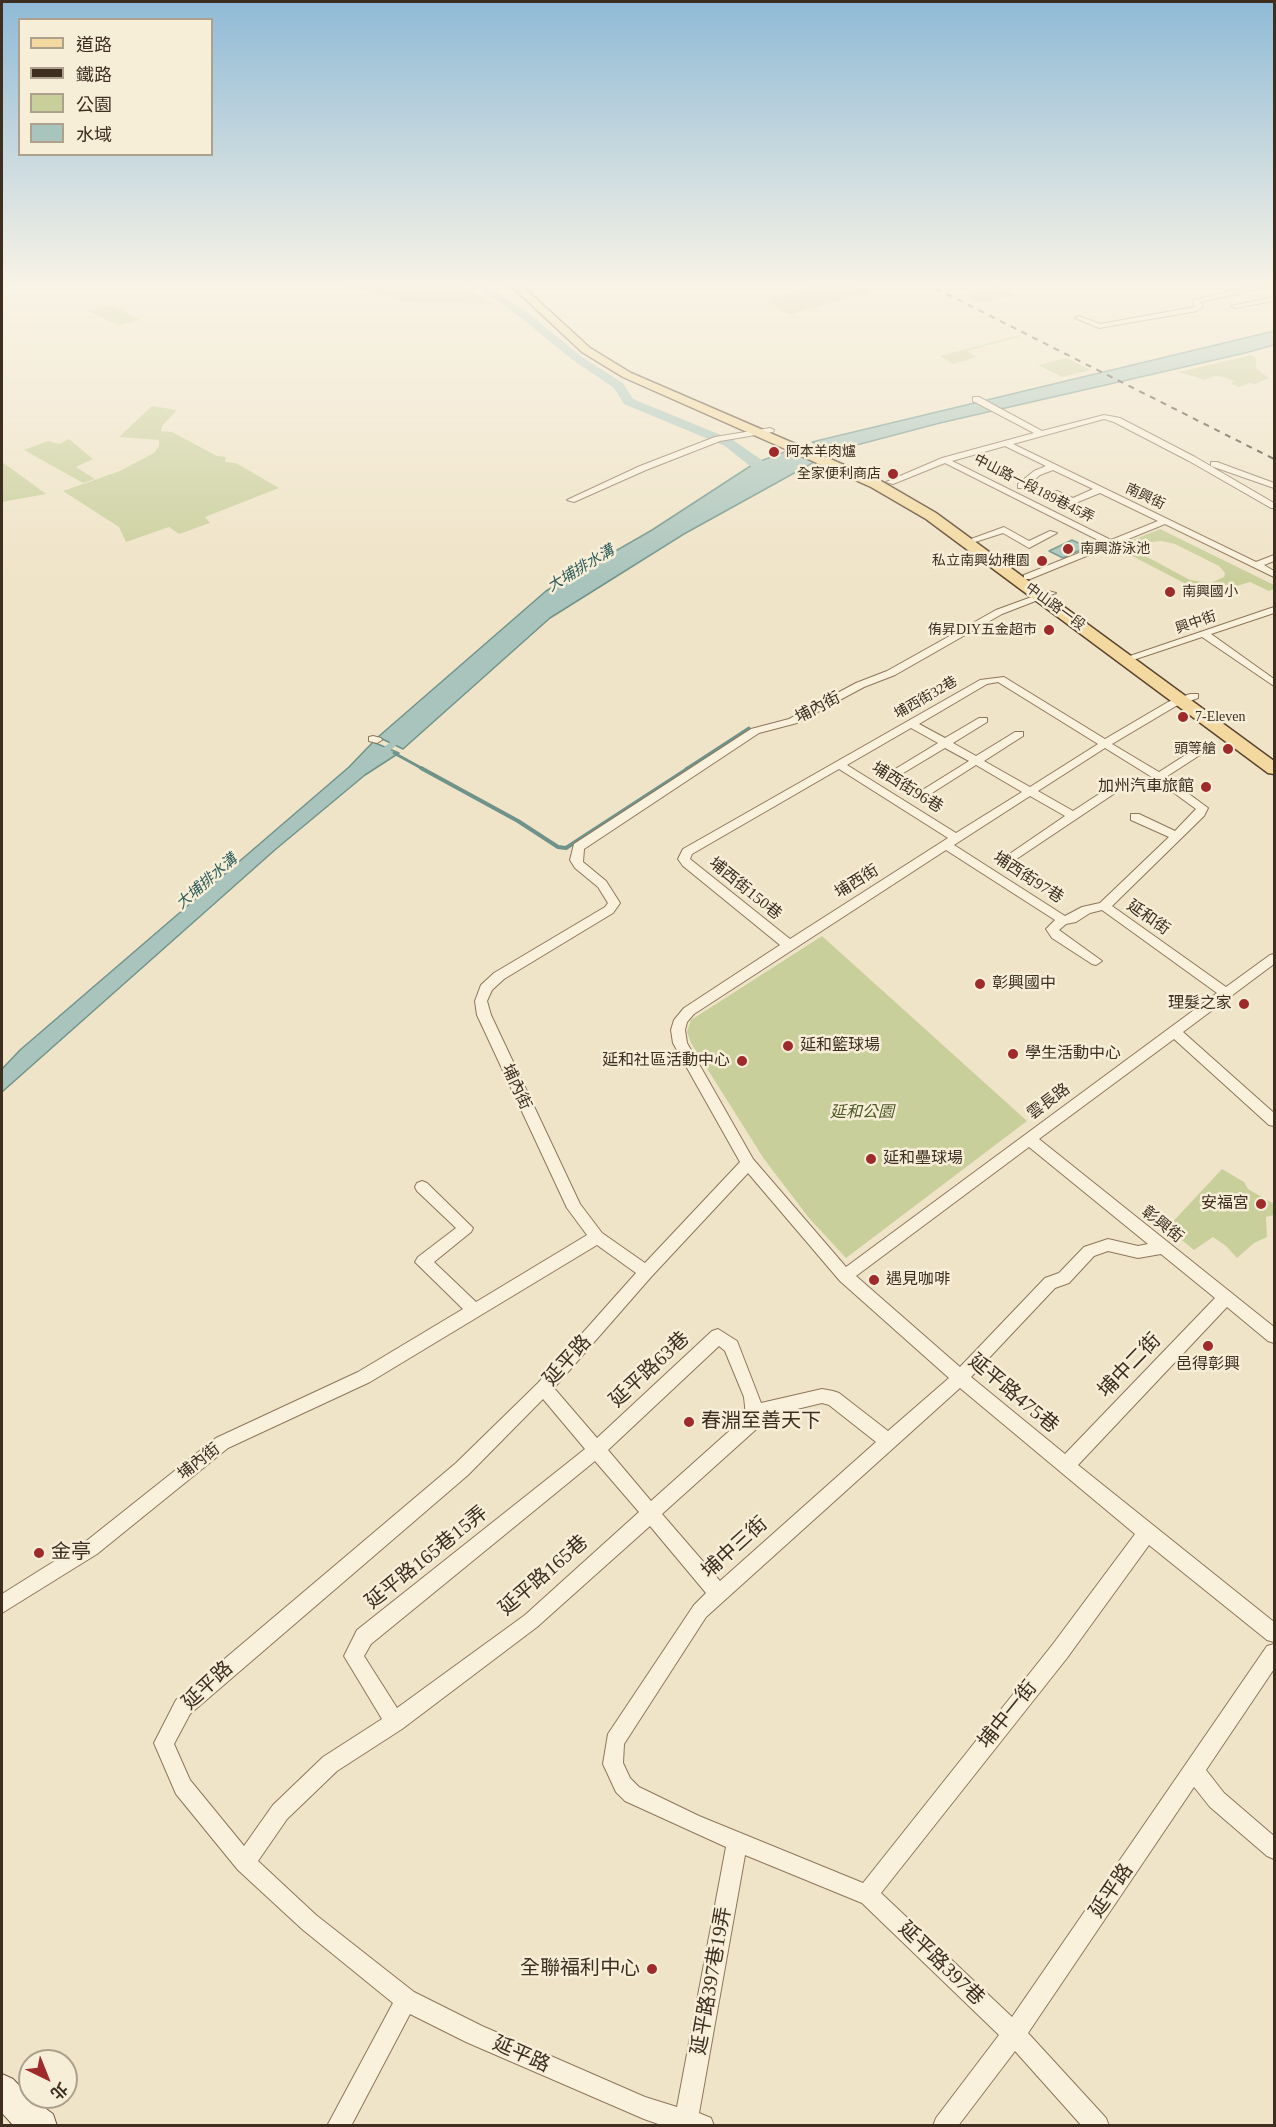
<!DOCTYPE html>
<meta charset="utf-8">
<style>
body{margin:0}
#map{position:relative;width:1276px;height:2127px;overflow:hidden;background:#f0e4c8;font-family:"Times New Roman","Noto Sans TC",serif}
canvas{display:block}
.frame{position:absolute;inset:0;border:3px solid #3d2e20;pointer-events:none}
.legend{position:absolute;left:18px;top:18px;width:195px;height:138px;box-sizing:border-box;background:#f7eed8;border:2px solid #ada18e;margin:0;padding:8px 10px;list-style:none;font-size:18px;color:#3d2e20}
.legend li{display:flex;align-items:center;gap:12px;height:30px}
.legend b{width:30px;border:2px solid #ada18e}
.north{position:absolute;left:18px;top:2049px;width:60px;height:60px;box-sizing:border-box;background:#f7eed8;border:2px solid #ada18e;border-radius:50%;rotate:137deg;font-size:16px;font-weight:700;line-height:24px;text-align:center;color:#3d2e20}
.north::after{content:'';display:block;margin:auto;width:21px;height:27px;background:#9e2a2b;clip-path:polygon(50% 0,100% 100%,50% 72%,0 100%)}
</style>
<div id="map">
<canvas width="1276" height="2127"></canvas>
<div class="frame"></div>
<ul class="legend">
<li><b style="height:8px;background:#f3d9a0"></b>道路</li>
<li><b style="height:8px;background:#3d2e20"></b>鐵路</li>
<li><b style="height:16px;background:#c9cf9b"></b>公園</li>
<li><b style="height:16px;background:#a9c4bc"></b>水域</li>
</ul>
<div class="north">北</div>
</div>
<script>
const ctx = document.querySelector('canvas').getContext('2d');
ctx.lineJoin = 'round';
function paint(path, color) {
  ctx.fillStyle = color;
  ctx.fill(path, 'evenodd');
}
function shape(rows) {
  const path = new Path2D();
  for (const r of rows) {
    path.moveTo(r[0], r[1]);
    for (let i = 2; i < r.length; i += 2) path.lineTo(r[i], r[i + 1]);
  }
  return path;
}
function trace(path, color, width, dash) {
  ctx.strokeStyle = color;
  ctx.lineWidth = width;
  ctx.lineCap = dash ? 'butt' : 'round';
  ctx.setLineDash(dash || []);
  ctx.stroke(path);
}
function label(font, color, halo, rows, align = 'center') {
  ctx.font = font + ' "Times New Roman","Noto Sans TC",serif';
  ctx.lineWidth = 5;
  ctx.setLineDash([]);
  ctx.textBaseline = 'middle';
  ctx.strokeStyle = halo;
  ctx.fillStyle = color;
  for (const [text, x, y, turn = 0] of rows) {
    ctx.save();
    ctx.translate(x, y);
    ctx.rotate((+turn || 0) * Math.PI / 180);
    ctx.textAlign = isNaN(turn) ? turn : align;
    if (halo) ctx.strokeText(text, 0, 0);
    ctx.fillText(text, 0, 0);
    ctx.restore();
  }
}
paint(shape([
 [336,283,460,283,492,304,407,302],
 [825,283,852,283,869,292,789,315,767,301],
 [996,286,1014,295,981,303,963,294],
 [113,305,141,320,118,326,88,311],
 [1020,335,1022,336,967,351,977,357,953,364,940,356],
 [1251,355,1256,358,1256,368,1269,378,1255,384,1249,383,1239,387,1231,384,1234,381,1223,377,1215,376,1205,380,1179,372],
 [1066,358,1091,370,1062,377,1038,365],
 [152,406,177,410,162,426,161,431,172,432,217,456,226,457,225,462,236,463,279,488,205,517,210,523,179,534,169,527,126,542,119,527,63,491,120,471,154,453,159,446,159,440,119,437],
 [69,439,93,459,76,467,95,479,83,483,24,450,48,441,59,444],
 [2,462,23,477,46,494,2,502],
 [1160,529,1274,585,1274,589,1269,591,1250,582,1207,595,1115,547],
 [1161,541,1175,544,1219,566,1225,573,1224,577,1211,583,1190,580,1140,553,1139,548,1145,543],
 [822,936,1027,1121,846,1258,809,1218,764,1159,691,1043,687,1032,691,1020],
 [1222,1169,1244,1182,1248,1189,1274,1204,1274,1215,1266,1217,1267,1237,1254,1243,1237,1258,1226,1246,1213,1237,1194,1250,1167,1228]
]), '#c9cf9b');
const water = shape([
 [1274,331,1274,345,1245,353,940,423,834,451,812,442,1274,331],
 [790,450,816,461,684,534,550,618,403,749,378,737,546,591,652,530,755,463,790,450],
 [1072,540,1087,547,1063,558,1049,551,1072,540],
 [373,742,399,753,365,775,276,849,2,1092,2,1069,20,1050,349,767,373,742]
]);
paint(water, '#a9c4bc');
trace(water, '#6f938a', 1.5);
trace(shape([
 [394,753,423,769],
 [686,769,749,728]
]), '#6f938a', 3);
trace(shape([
 [421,768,518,821,558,847,566,848,689,768]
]), '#6f938a', 4);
paint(shape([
 [837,440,844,442,803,459,796,457,837,440],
 [405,730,410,733,408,735,378,761,372,761,372,757,405,730]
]), '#a9c4bc');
paint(shape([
 [471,283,483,283,528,313,582,357,623,383,633,399,733,440,773,468,767,472,750,466,725,446,624,404,614,388,574,361,520,317,471,283]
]), '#a9c4bc');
const minor = shape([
 [1262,283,1268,283,1266,287,1200,302,1203,306,1197,311,1099,328,1075,318,1079,316,1100,324,1195,307,1193,300,1262,283],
 [1274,297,1274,301,1234,308,1231,306,1274,297],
 [973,397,979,397,1042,431,1104,415,1120,418,1195,457,1274,503,1274,508,1271,508,1189,461,1114,422,1104,419,1013,444,1256,562,1274,555,1274,561,1264,565,1274,571,1274,577,1165,524,1030,579,1024,579,1024,575,1104,543,945,463,893,484,886,482,942,458,1034,433,973,401,973,397],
 [1005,446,1046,466,1034,471,1018,484,1018,488,1024,488,1040,475,1053,470,1093,489,1073,498,1057,491,1054,492,1054,496,1073,504,1100,493,1158,521,1111,540,952,461,1005,446],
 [770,428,774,430,773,432,720,441,646,470,574,502,567,500,640,466,715,437,770,428],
 [1211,462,1217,462,1274,483,1274,488,1211,466,1211,462],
 [1004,527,1029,541,1050,531,1057,533,1029,548,1003,533,975,542,971,539,1004,527],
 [1048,591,1056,593,1002,614,895,675,864,687,797,723,759,733,584,849,583,862,606,881,620,903,618,906,613,913,504,979,492,990,487,1001,491,1015,580,1204,602,1233,645,1263,740,1162,673,1043,671,1030,674,1020,684,1008,780,945,683,866,678,859,683,849,980,680,1004,677,1105,739,1168,702,1190,694,1198,694,1198,698,1176,706,1112,744,1159,772,1198,747,1206,747,1206,751,1166,777,1208,808,1204,816,1112,906,1226,987,1270,955,1274,954,1274,964,1183,1032,1274,1113,1274,1126,1269,1125,1174,1039,1039,1139,1274,1327,1274,1343,1268,1341,1227,1307,1078,1465,1274,1622,1274,1642,1267,1640,1149,1545,1067,1658,881,1893,1012,2017,1267,1646,1274,1644,1274,1669,1206,1770,1224,1793,1274,1836,1274,1859,1267,1856,1210,1807,1194,1787,1028,2033,1106,2118,1109,2126,1082,2126,1015,2051,958,2126,933,2126,936,2118,999,2035,862,1903,745,1855,699,2113,711,2118,714,2126,664,2126,644,2119,466,2042,410,2014,351,2126,327,2126,393,2003,302,1929,238,1870,176,1794,154,1743,176,1700,456,1463,538,1383,636,1273,597,1245,370,1382,228,1448,97,1554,2,1613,2,1594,85,1542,216,1438,358,1372,463,1309,415,1262,418,1257,456,1228,417,1191,415,1187,417,1183,422,1181,427,1183,473,1228,471,1232,434,1262,476,1302,587,1235,567,1208,477,1015,475,1001,481,985,494,973,605,907,608,903,598,887,575,868,570,860,574,844,751,729,789,719,856,683,887,671,996,610,1048,591],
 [998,682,1098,744,1030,787,984,761,1023,736,1023,732,1015,732,976,756,953,743,987,722,987,718,979,718,945,738,919,724,987,684,998,682],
 [911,728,938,743,892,771,892,775,900,775,945,748,969,761,924,789,924,793,932,793,976,765,1022,792,956,833,847,765,911,728],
 [1105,748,1155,779,1196,809,1175,831,1139,814,1131,814,1131,820,1169,837,1100,903,1082,907,1065,916,954,845,1030,796,1065,816,1008,855,1014,859,1018,858,1127,785,1127,781,1119,781,1073,811,1038,791,1105,748],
 [839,769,948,838,790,939,690,859,692,854,839,769],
 [946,850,1055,920,1046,929,1052,938,1092,964,1096,965,1102,961,1059,930,1066,924,1076,922,1090,913,1102,910,1217,993,846,1267,753,1159,687,1043,685,1030,687,1022,694,1014,946,850],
 [1029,1147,1148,1244,1138,1246,1108,1239,1084,1247,1059,1273,1045,1278,960,1367,856,1276,1029,1147],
 [748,1173,840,1281,949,1378,888,1431,839,1393,833,1391,822,1389,761,1403,737,1341,718,1329,712,1331,597,1438,554,1388,651,1277,748,1173],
 [1108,1251,1138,1258,1161,1254,1215,1298,1065,1454,971,1377,1055,1288,1069,1283,1094,1256,1108,1251],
 [719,1346,725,1351,744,1397,746,1416,651,1501,608,1450,719,1346],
 [960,1388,1135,1534,1053,1644,863,1883,699,1816,639,1787,630,1778,623,1763,624,1744,706,1617,960,1388],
 [543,1399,585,1449,357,1630,344,1656,382,1719,323,1757,273,1805,244,1846,190,1780,174,1744,190,1714,468,1475,543,1399],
 [822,1403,829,1405,876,1442,720,1581,662,1514,772,1415,822,1403],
 [595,1461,639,1512,525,1615,397,1708,364,1656,371,1644,595,1461],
 [650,1526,706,1593,694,1605,608,1734,603,1764,616,1792,625,1801,726,1847,677,2107,645,2097,482,2026,414,1992,316,1915,258,1861,287,1819,337,1771,402,1729,537,1627,650,1526],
 [1274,607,1274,613,1211,634,1274,679,1274,686,1202,637,1130,661,1126,662,1121,659,1274,607],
 [373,736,381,738,382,740,377,743,369,741,369,737,373,736]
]);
const secondary = shape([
 [2,2074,13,2079,30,2097,53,2114,57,2126,14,2126,2,2113,2,2074]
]);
const primary = shape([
 [508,283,519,283,590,348,631,373,881,481,936,513,1274,761,1274,774,1268,773,926,519,871,487,623,377,582,352,508,283]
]);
trace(minor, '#8d765c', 2);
trace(secondary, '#6f573f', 2);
trace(primary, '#5b4430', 3);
paint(minor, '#faf1dc');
paint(secondary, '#faf1dc');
paint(primary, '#f3d9a0');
trace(shape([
 [925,283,1274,459]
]), '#3d2e20', 2, [6, 6]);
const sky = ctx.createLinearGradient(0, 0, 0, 581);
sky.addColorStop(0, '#8fbad6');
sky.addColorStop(0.49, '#f8f3e6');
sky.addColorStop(1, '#f8f3e600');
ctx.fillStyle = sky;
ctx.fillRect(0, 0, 1276, 581);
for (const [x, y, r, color] of [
 [774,452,6,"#9e2a2b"],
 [893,474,6,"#9e2a2b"],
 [1068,549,6,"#9e2a2b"],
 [1042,561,6,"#9e2a2b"],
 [1170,592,6,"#9e2a2b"],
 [1049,630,6,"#9e2a2b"],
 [1183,717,6,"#9e2a2b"],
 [1228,749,6,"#9e2a2b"],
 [1206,787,6,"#9e2a2b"],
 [980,984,6,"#9e2a2b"],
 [1244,1004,6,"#9e2a2b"],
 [788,1046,6,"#9e2a2b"],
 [1013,1054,6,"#9e2a2b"],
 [742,1061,6,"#9e2a2b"],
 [871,1159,6,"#9e2a2b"],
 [1261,1204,6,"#9e2a2b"],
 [874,1280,6,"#9e2a2b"],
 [1208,1346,6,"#9e2a2b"],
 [689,1422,6,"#9e2a2b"],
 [39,1553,6,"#9e2a2b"],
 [652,1969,6,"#9e2a2b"]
]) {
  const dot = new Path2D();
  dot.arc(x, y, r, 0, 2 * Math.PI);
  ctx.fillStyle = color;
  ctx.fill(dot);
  trace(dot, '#f7eed8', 2);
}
label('14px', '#3d2e20', '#f7eed8', [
 ["阿本羊肉爐",786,452],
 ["全家便利商店",881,474,"right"],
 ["南興游泳池",1080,549],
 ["私立南興幼稚園",1030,561,"right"],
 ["南興國小",1182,592],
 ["侑昇DIY五金超市",1037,630,"right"],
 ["7-Eleven",1195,717],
 ["頭等艙",1216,749,"right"]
], 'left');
label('14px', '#3d2e20', '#f7eed8', [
 ["中山路一段189巷45弄",1034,489,27],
 ["南興街",1145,497,25],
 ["中山路一段",1055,607,36],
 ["興中街",1196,623,-19],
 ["埔西街32巷",926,698,-30]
]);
label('italic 15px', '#2f5d5a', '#f7eed8', [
 ["大埔排水溝",581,569,-31],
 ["大埔排水溝",207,882,-41]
]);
label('16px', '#3d2e20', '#f7eed8', [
 ["埔內街",818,708,-27],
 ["埔西街96巷",907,788,32],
 ["埔西街97巷",1028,878,33],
 ["埔西街",857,882,-32],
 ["埔西街150巷",745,889,39],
 ["延和街",1148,918,35],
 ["埔內街",516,1087,65],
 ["雲長路",1049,1102,-37],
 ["彰興街",1162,1225,38],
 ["埔內街",199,1462,-38]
]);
label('16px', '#3d2e20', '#f7eed8', [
 ["加州汽車旅館",1194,787,"right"],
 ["彰興國中",992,984],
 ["理髮之家",1232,1004,"right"],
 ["延和籃球場",800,1046],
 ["學生活動中心",1025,1054],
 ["延和社區活動中心",730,1061,"right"],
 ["延和壘球場",883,1159],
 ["安福宮",1249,1204,"right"],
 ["遇見咖啡",886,1280],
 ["邑得彰興",1208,1365,"center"]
], 'left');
label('italic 16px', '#4d5a26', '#f7eed8', [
 ["延和公園",862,1113]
]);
label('20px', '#3d2e20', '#f7eed8', [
 ["延平路",568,1361,-48],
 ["埔中二街",1130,1366,-46],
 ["延平路63巷",650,1370,-43],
 ["延平路475巷",1013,1394,40],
 ["埔中三街",735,1548,-42],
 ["延平路165巷15弄",427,1558,-39],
 ["延平路165巷",544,1576,-41],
 ["延平路",208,1686,-43],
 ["埔中一街",1008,1715,-51],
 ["延平路",1112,1891,-56],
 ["延平路397巷",941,1964,44],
 ["延平路397巷19弄",712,1981,-80],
 ["延平路",521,2055,24]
]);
label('20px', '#3d2e20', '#f7eed8', [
 ["春淵至善天下",701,1422],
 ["金亭",51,1553],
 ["全聯福利中心",640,1969,"right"]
], 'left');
</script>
